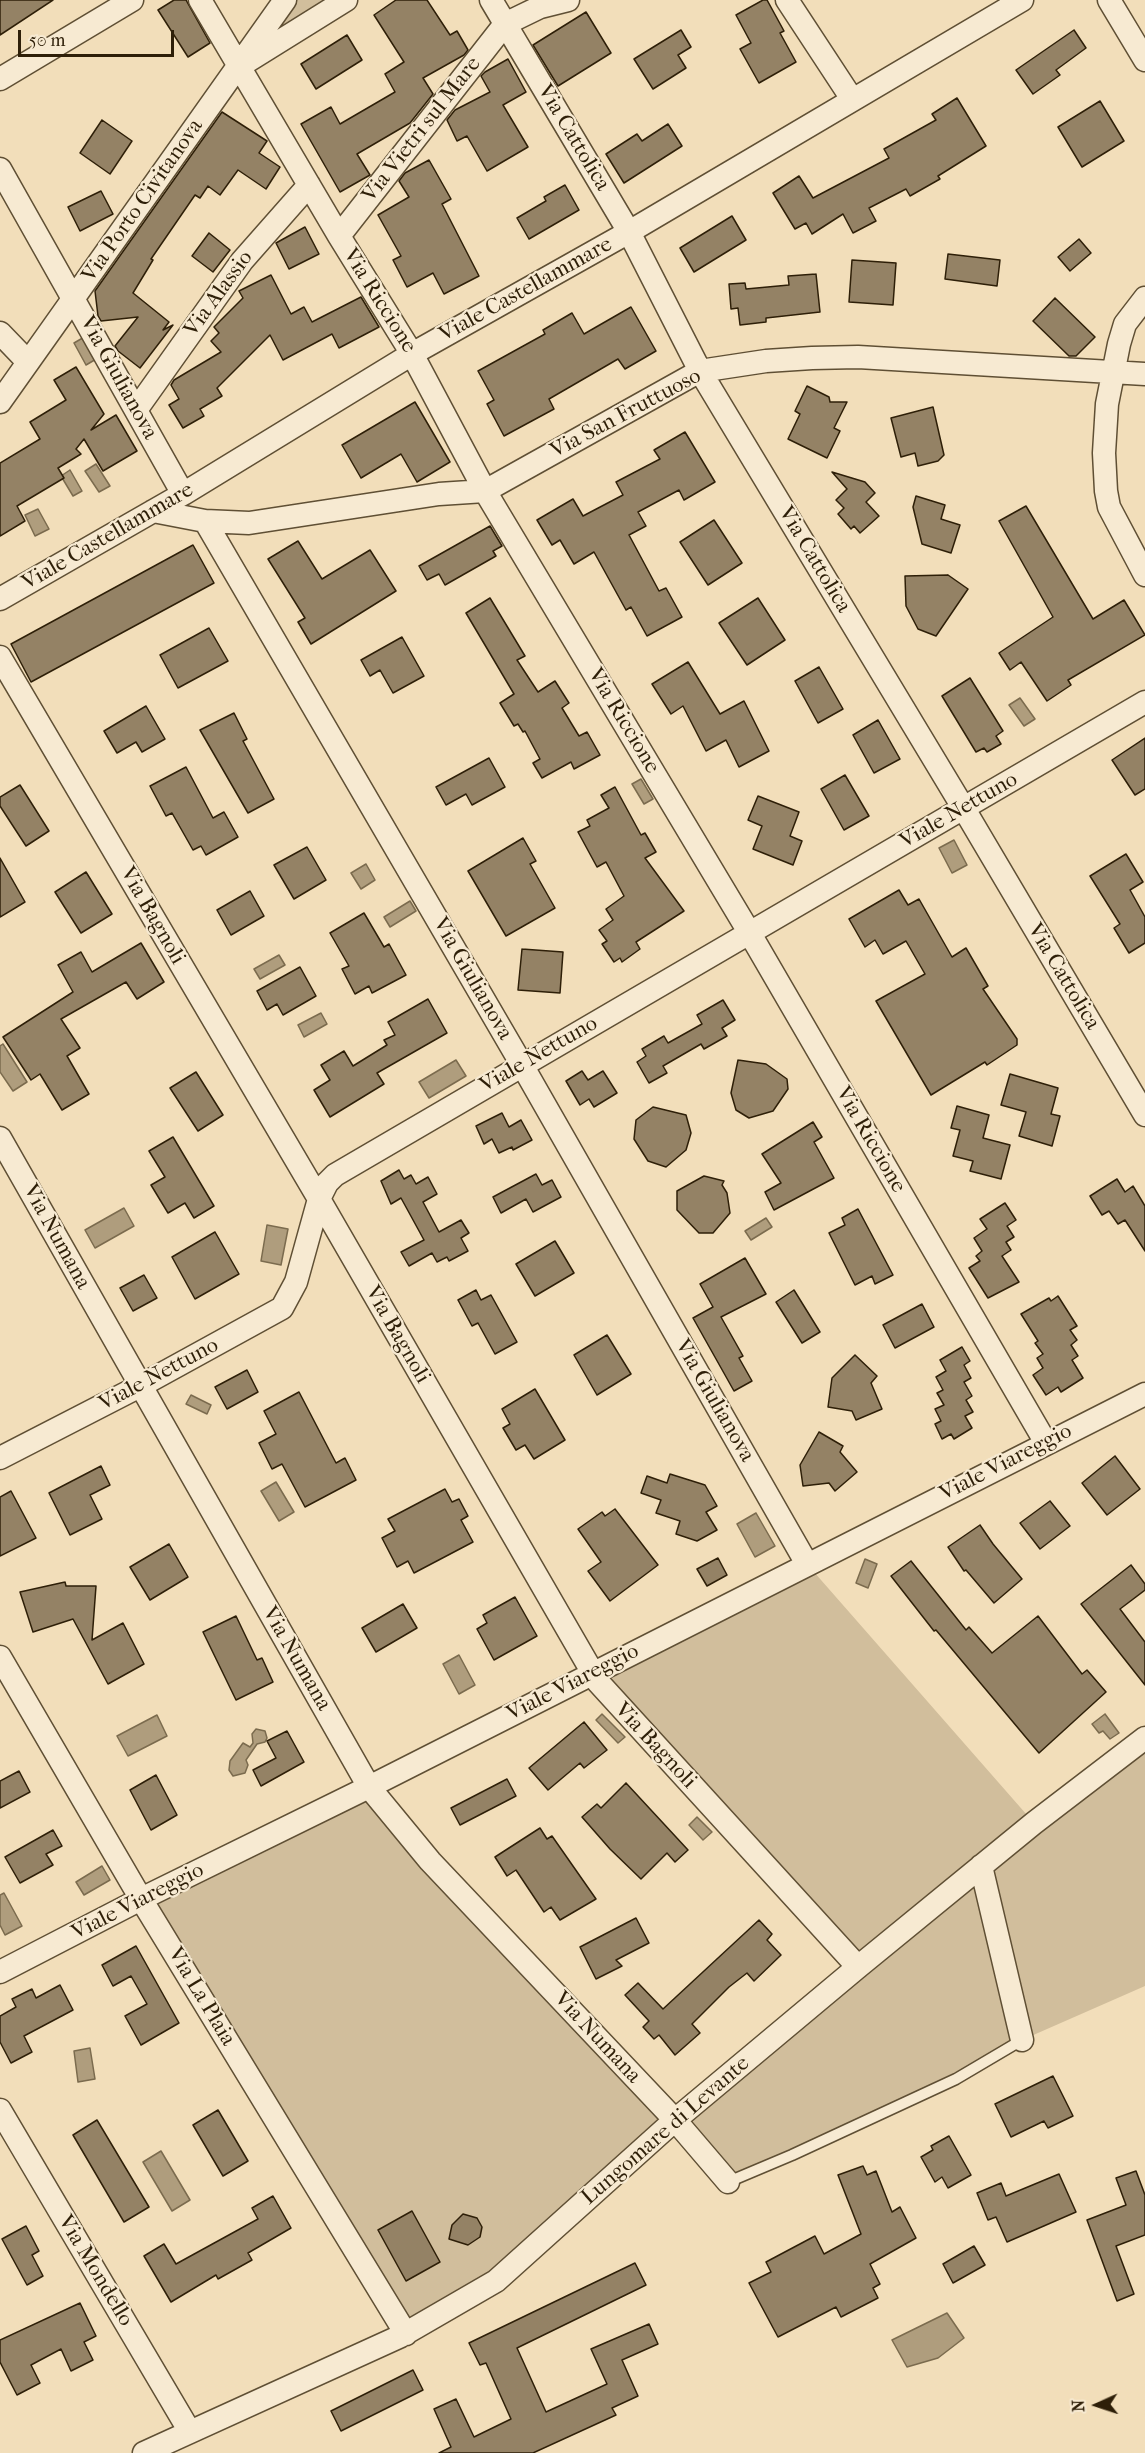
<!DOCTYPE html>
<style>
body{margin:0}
#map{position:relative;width:1145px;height:2453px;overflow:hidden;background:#f2deba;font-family:"IM FELL French Canon",serif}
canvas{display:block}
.north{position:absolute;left:1067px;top:2375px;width:60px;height:60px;-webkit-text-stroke:4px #f7ead2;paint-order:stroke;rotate:267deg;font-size:16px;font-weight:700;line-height:24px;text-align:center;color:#2e1f08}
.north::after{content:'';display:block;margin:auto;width:21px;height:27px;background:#2e1f08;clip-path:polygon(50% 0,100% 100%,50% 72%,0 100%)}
.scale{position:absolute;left:18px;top:30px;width:156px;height:27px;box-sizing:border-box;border:3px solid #2e1f08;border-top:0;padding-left:8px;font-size:18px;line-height:21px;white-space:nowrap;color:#2e1f08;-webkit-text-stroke:4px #f7ead2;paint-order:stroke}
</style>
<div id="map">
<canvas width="1145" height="2453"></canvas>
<div class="north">N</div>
<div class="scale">50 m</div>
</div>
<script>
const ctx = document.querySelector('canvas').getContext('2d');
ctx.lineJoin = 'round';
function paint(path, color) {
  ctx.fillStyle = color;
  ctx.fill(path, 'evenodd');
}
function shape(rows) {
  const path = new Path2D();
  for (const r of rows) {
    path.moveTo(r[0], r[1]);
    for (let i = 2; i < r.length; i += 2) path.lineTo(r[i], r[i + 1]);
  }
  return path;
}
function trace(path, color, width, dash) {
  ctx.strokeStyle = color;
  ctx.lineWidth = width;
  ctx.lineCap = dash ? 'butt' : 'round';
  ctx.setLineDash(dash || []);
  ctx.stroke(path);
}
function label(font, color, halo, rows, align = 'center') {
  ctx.font = font + ' "IM FELL French Canon",serif';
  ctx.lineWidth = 4.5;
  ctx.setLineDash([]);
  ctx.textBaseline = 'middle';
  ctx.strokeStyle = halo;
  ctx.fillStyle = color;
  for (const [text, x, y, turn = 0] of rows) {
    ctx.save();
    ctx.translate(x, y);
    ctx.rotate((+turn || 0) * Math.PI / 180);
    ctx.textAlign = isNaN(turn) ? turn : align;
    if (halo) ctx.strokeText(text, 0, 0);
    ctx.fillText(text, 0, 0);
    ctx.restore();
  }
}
paint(shape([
 [292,0,332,0,257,49],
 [807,1564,1034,1823,1145,1738,1145,1986,1022,2040,728,2182,675,2121,496,2281,414,2329,141,1899,369,1787,675,2120,858,1967,592,1673]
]), '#d1be9c');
const water = shape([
 [86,336,98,358,86,365,74,343,86,336],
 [96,464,110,486,99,492,85,471,96,464],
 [70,470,82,491,73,496,61,476,70,470],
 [38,509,49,529,35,536,25,515,38,509],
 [1020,698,1035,719,1024,726,1009,705,1020,698],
 [641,779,653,799,644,804,632,784,641,779],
 [954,840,967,865,952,873,939,848,954,840],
 [366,864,375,880,361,889,351,873,366,864],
 [410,901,416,911,390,927,384,917,410,901],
 [279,955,285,965,260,979,254,969,279,955],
 [321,1013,327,1024,304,1037,298,1025,321,1013],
 [3,1044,27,1082,13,1091,0,1072,0,1046,3,1044],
 [456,1060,466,1076,429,1098,419,1082,456,1060],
 [124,1208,134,1226,95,1248,85,1230,124,1208],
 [766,1218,772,1227,751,1240,745,1231,766,1218],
 [267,1225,288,1229,281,1265,261,1261,267,1225],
 [191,1395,211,1405,207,1414,186,1404,191,1395],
 [276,1482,294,1512,279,1521,261,1491,276,1482],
 [756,1513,775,1546,755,1557,737,1524,756,1513],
 [865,1559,877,1564,868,1588,856,1583,865,1559],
 [459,1655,475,1685,459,1694,443,1664,459,1655],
 [602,1714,625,1737,618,1743,596,1720,602,1714],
 [1105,1714,1119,1733,1110,1739,1103,1731,1099,1733,1092,1724,1105,1714],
 [157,1715,167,1736,128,1756,117,1736,157,1715],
 [256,1729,265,1731,267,1738,265,1742,257,1744,246,1760,248,1765,245,1773,233,1776,229,1770,230,1761,243,1743,250,1747,253,1743,252,1734,256,1729],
 [697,1817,712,1832,703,1840,689,1825,697,1817],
 [102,1866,110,1880,84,1895,76,1882,102,1866],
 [4,1893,22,1926,5,1935,0,1925,0,1895,4,1893],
 [90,2048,95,2079,78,2082,74,2051,90,2048],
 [161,2151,190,2200,172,2211,143,2162,161,2151],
 [947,2313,964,2338,938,2358,907,2367,892,2340,947,2313]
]);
paint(water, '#af9d7d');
trace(water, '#7b6b4e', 1.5);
const building = shape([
 [0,0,53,0,0,35,0,0],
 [174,0,186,0,210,43,188,57,158,10,174,0],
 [396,0,427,0,450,35,457,31,468,50,464,55,423,78,433,94,410,123,357,154,370,175,340,192,301,124,331,107,340,124,395,92,385,74,404,62,374,15,396,0],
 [763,0,767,0,784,31,780,33,796,62,759,83,740,49,751,43,736,15,763,0],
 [586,12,611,53,558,86,533,45,586,12],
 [681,30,691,47,678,55,686,68,653,89,634,59,681,30],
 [1074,30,1086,48,1056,70,1060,75,1033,94,1016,70,1074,30],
 [347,35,362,60,316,89,301,64,347,35],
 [508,59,526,92,503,105,528,147,487,171,467,136,457,141,447,120,455,110,490,92,481,76,485,72,508,59],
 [957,98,986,146,938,176,940,179,910,196,906,189,869,208,876,221,853,233,843,214,812,234,806,223,795,229,773,193,799,176,813,198,889,158,884,149,936,120,932,114,957,98],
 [1100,101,1124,141,1082,167,1058,127,1100,101],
 [222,112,267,141,259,153,280,167,266,189,238,170,220,195,208,186,200,198,195,195,151,259,153,260,133,293,169,322,163,330,173,325,140,368,118,351,115,346,138,317,101,321,98,316,95,291,222,112],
 [102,120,132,141,110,174,80,153,102,120],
 [668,124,682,146,624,183,606,154,637,134,642,141,668,124],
 [429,160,451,199,442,204,479,276,444,294,433,273,407,287,393,260,401,256,378,215,409,197,399,181,405,173,429,160],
 [565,185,579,210,529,239,517,218,546,201,544,197,565,185],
 [101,191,113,214,80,231,68,207,101,191],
 [732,216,746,240,694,272,680,248,732,216],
 [305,227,319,254,289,269,276,243,305,227],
 [209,233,230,250,213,272,192,256,209,233],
 [1079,239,1091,253,1070,271,1058,257,1079,239],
 [948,254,1000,260,997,286,945,279,948,254],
 [852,260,896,263,893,305,849,302,852,260],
 [816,274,820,312,766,318,766,322,740,325,738,308,731,309,729,284,745,283,746,289,789,285,788,276,816,274],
 [271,275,291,314,304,307,312,322,361,297,379,327,339,348,332,334,283,360,270,335,217,388,222,396,200,409,204,416,183,428,169,405,179,399,171,385,174,380,221,352,211,341,219,333,214,327,243,298,239,291,271,275],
 [1055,298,1095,337,1076,356,1069,356,1033,321,1055,298],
 [631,307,656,351,625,369,618,359,549,399,554,409,504,436,487,404,494,400,478,371,545,334,543,330,572,313,584,334,631,307],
 [76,367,104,414,91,430,116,415,137,451,103,471,84,439,76,449,81,454,58,468,64,478,17,506,25,521,0,536,0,463,40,439,30,422,66,400,54,380,76,367],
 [807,386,829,397,830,402,847,402,834,428,840,431,827,458,788,439,800,414,795,411,807,386],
 [415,402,450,462,417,482,401,454,361,478,342,445,415,402],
 [933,407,944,455,938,461,918,466,915,453,901,457,891,418,933,407],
 [685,432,715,482,684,500,679,490,638,512,646,526,629,535,659,591,666,588,682,617,647,636,631,607,626,610,594,552,574,564,560,540,552,545,537,520,573,499,583,516,623,495,616,482,660,459,654,450,685,432],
 [832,472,865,482,875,493,866,502,879,516,860,533,854,526,851,529,838,514,844,508,836,500,847,489,832,472],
 [916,496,945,505,941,519,960,525,951,553,922,544,913,507,916,496],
 [1026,506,1093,619,1124,600,1145,635,1068,680,1071,685,1047,701,1021,662,1010,670,999,653,1053,617,999,521,1026,506],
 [714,520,742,563,708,585,680,542,714,520],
 [490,526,502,546,493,551,496,556,445,585,439,574,427,580,419,566,490,526],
 [298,541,322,579,370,550,396,591,311,644,298,622,305,618,268,559,298,541],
 [193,545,214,583,31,682,11,644,193,545],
 [948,575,968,589,936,636,918,629,906,606,905,576,948,575],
 [490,598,525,656,517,660,538,692,555,681,569,703,562,708,579,736,587,732,600,755,574,769,571,762,542,778,533,763,540,759,525,731,523,732,518,724,514,726,500,703,514,694,466,613,490,598],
 [758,598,785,640,747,665,719,623,758,598],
 [209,628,228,661,178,688,160,655,209,628],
 [402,637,424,676,393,693,380,670,370,676,361,660,402,637],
 [688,662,720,714,744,701,769,751,739,767,726,740,706,751,683,706,671,714,652,684,688,662],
 [819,667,843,709,818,723,795,681,819,667],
 [970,678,1003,731,996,736,1001,744,987,752,984,748,976,752,942,696,970,678],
 [146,706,165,739,142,752,136,742,117,753,104,731,146,706],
 [234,713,247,739,243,741,274,799,248,813,200,730,234,713],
 [878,720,900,759,874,773,853,735,878,720],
 [1145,738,1145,789,1135,795,1112,760,1145,738],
 [489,758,505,787,472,805,466,794,446,805,436,787,489,758],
 [186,767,213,818,224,812,238,837,206,855,201,846,193,850,172,813,166,816,150,786,186,767],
 [845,775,869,816,844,830,821,789,845,775],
 [20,785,49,831,26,846,0,806,0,797,20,785],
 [615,787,641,835,645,833,656,852,645,858,684,911,636,942,640,949,622,962,620,958,614,962,602,944,607,941,599,930,613,920,606,909,624,896,606,862,597,867,578,832,590,826,587,820,609,808,601,795,615,787],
 [758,796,799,812,790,836,802,841,793,865,753,849,762,826,748,820,758,796],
 [523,838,536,861,530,864,555,908,506,936,468,871,523,838],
 [307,847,326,880,294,899,274,865,307,847],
 [1126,854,1143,882,1130,890,1145,917,1145,943,1129,953,1114,928,1120,924,1090,876,1126,854],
 [0,858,25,902,0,917,0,858],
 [86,872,112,914,81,933,55,892,86,872],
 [899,890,908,905,919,899,952,957,966,948,988,986,983,989,1017,1039,1017,1045,987,1065,985,1062,931,1095,876,1001,925,974,906,941,883,954,875,940,865,947,849,919,899,890],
 [250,891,264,916,231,935,217,910,250,891],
 [364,913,384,947,389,944,406,975,372,993,369,986,355,994,342,969,349,966,330,933,364,913],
 [141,943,164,982,137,999,126,982,61,1019,80,1048,67,1056,89,1094,62,1110,40,1074,31,1080,3,1037,73,992,58,965,81,952,92,972,141,943],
 [522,949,563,952,560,993,518,990,522,949],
 [300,967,316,996,283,1015,277,1004,267,1010,257,991,300,967],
 [428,999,447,1033,377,1073,384,1084,330,1117,314,1090,330,1080,321,1065,344,1051,353,1066,387,1045,384,1040,395,1035,388,1022,428,999],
 [723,1000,735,1020,722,1028,727,1036,704,1049,701,1044,663,1066,667,1073,649,1083,637,1062,646,1056,642,1049,664,1036,668,1043,702,1024,697,1015,723,1000],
 [738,1060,766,1064,787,1079,788,1089,773,1111,749,1118,736,1110,731,1093,738,1060],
 [582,1071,588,1080,603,1071,617,1093,594,1107,589,1099,580,1105,566,1081,582,1071],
 [196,1072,223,1115,198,1131,170,1088,196,1072],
 [1010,1074,1058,1088,1051,1114,1060,1116,1052,1146,1019,1136,1026,1112,1001,1105,1010,1074],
 [957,1106,989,1115,983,1138,1010,1145,1001,1179,970,1171,973,1161,953,1156,960,1130,951,1128,957,1106],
 [653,1107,686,1115,691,1133,686,1150,666,1167,648,1161,634,1139,636,1120,653,1107],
 [502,1113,509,1127,521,1120,532,1140,513,1150,512,1147,499,1153,492,1139,484,1144,476,1126,502,1113],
 [813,1122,822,1137,814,1142,834,1178,774,1210,765,1192,781,1183,762,1154,813,1122],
 [173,1137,214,1206,194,1218,185,1203,168,1213,151,1185,165,1177,149,1151,173,1137],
 [399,1170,404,1179,411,1175,416,1184,428,1177,437,1194,423,1202,439,1232,461,1220,469,1233,461,1238,468,1251,449,1261,447,1257,437,1262,432,1253,409,1266,401,1252,424,1240,401,1198,391,1204,381,1181,399,1170],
 [536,1174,542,1185,552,1180,561,1197,533,1212,526,1199,501,1213,493,1197,536,1174],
 [704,1176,724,1181,722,1185,727,1193,730,1213,713,1233,699,1233,677,1210,677,1191,704,1176],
 [1117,1179,1125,1192,1133,1186,1145,1206,1145,1251,1125,1220,1118,1224,1109,1211,1102,1215,1090,1196,1117,1179],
 [1005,1203,1016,1220,1007,1226,1014,1237,1006,1242,1011,1250,1002,1256,1019,1282,988,1298,969,1268,980,1261,976,1256,982,1251,974,1238,987,1229,980,1219,1005,1203],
 [858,1209,893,1275,875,1284,872,1276,855,1285,829,1233,845,1225,842,1218,858,1209],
 [215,1232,239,1274,195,1299,172,1257,215,1232],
 [555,1241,574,1273,535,1296,516,1264,555,1241],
 [745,1258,766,1294,721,1317,743,1356,739,1358,752,1381,734,1391,693,1318,713,1307,700,1284,745,1258],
 [144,1275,157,1298,133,1311,120,1288,144,1275],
 [476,1290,481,1300,491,1295,517,1342,495,1354,478,1323,472,1326,458,1300,476,1290],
 [794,1290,820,1332,802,1343,776,1302,794,1290],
 [1058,1296,1077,1326,1070,1330,1077,1340,1071,1345,1078,1356,1072,1360,1083,1378,1061,1392,1058,1387,1046,1395,1033,1375,1043,1368,1037,1358,1043,1354,1035,1343,1038,1341,1021,1314,1049,1298,1051,1301,1058,1296],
 [922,1304,934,1327,895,1348,883,1325,922,1304],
 [607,1335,631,1374,597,1395,574,1355,607,1335],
 [962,1347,970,1361,964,1365,971,1378,964,1382,972,1396,966,1400,973,1412,965,1416,972,1428,954,1439,951,1434,942,1439,935,1424,941,1421,935,1409,944,1405,937,1393,943,1390,936,1377,946,1371,940,1360,962,1347],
 [855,1355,877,1376,871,1383,882,1409,856,1420,852,1411,828,1407,832,1378,855,1355],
 [247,1370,258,1392,227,1409,215,1387,247,1370],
 [535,1389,565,1440,534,1459,525,1445,516,1450,503,1428,510,1424,502,1409,535,1389],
 [299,1392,336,1463,345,1458,356,1480,305,1507,282,1464,272,1469,259,1443,276,1434,264,1411,299,1392],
 [819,1432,843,1446,840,1452,857,1472,835,1491,829,1483,803,1486,800,1465,819,1432],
 [1115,1456,1140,1489,1107,1515,1082,1483,1115,1456],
 [101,1466,110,1485,90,1495,102,1519,70,1535,49,1493,101,1466],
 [670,1474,705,1485,717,1506,706,1512,717,1530,697,1541,676,1534,680,1521,656,1513,661,1500,641,1493,647,1476,667,1483,670,1474],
 [445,1489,452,1502,459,1499,468,1516,461,1520,473,1542,414,1573,408,1561,397,1567,382,1538,395,1531,388,1519,445,1489],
 [11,1491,36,1538,0,1556,0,1497,11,1491],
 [1050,1501,1070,1526,1040,1549,1020,1523,1050,1501],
 [615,1509,658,1565,610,1601,588,1571,601,1562,578,1529,602,1512,605,1516,615,1509],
 [980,1525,993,1544,1022,1579,994,1603,966,1570,964,1571,948,1547,980,1525],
 [169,1544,188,1577,150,1600,130,1567,169,1544],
 [718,1558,727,1575,707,1586,697,1569,718,1558],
 [911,1561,966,1630,969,1627,992,1653,1038,1616,1082,1674,1087,1670,1106,1692,1039,1753,936,1630,934,1631,891,1576,911,1561],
 [1131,1565,1145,1584,1145,1590,1120,1609,1145,1642,1145,1685,1081,1604,1131,1565],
 [65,1582,66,1586,96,1586,92,1640,123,1623,144,1664,108,1684,73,1619,33,1632,20,1592,65,1582],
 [515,1597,537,1636,494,1660,477,1629,487,1623,483,1615,515,1597],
 [403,1604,417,1628,376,1652,362,1628,403,1604],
 [236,1616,257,1660,262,1658,273,1682,236,1700,203,1632,236,1616],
 [584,1722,607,1750,584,1768,580,1763,548,1790,529,1768,584,1722],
 [287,1731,304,1762,261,1786,253,1770,276,1758,267,1741,287,1731],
 [19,1771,30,1792,0,1808,0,1781,19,1771],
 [156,1775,177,1815,151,1830,130,1790,156,1775],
 [507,1779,516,1796,460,1825,451,1808,507,1779],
 [626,1783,688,1850,675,1862,667,1853,641,1879,610,1849,582,1817,597,1804,601,1808,626,1783],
 [540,1828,547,1839,552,1836,596,1899,560,1920,551,1907,544,1912,516,1870,507,1876,495,1857,540,1828],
 [53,1830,62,1846,46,1854,53,1865,20,1883,5,1857,53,1830],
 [636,1918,649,1943,616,1960,622,1966,596,1979,580,1947,636,1918],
 [759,1920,772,1934,767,1940,781,1955,754,1981,747,1973,729,1987,692,2024,700,2033,675,2055,659,2035,654,2039,643,2027,649,2021,625,1995,638,1983,663,2009,759,1920],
 [136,1946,179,2023,141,2045,125,2016,147,2004,131,1976,113,1986,102,1965,136,1946],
 [60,1985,73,2010,24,2036,32,2052,11,2063,0,2042,0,2016,16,2007,12,1999,32,1989,36,1998,60,1985],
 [1053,2076,1073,2116,1048,2128,1044,2121,1011,2137,995,2104,1053,2076],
 [218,2110,248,2161,223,2176,193,2125,218,2110],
 [97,2120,149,2207,124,2222,73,2135,97,2120],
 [949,2136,971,2175,948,2188,942,2177,935,2182,921,2157,933,2150,931,2146,949,2136],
 [863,2166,867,2175,876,2171,892,2212,900,2207,916,2238,870,2264,880,2284,873,2288,878,2298,841,2317,836,2307,778,2337,749,2283,771,2272,766,2262,815,2236,824,2254,861,2234,838,2175,863,2166],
 [1136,2171,1145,2195,1145,2235,1116,2246,1134,2294,1117,2301,1087,2220,1126,2205,1116,2178,1136,2171],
 [1059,2174,1076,2212,1007,2242,996,2217,988,2220,977,2193,1001,2183,1006,2196,1059,2174],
 [273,2196,291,2228,248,2253,252,2260,218,2279,216,2275,171,2302,144,2256,164,2244,176,2264,258,2219,252,2208,273,2196],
 [412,2211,440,2262,406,2281,378,2230,412,2211],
 [463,2214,477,2218,482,2227,480,2237,468,2245,449,2239,452,2225,463,2214],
 [26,2226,39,2251,32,2255,43,2276,27,2285,2,2239,26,2226],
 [974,2246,985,2265,953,2283,943,2264,974,2246],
 [635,2263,646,2285,517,2348,546,2412,607,2384,591,2349,649,2324,658,2344,622,2360,638,2396,612,2408,616,2415,533,2453,439,2453,451,2447,434,2409,456,2399,474,2437,511,2419,486,2363,480,2365,469,2343,635,2263],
 [80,2303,96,2336,84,2342,93,2360,71,2371,61,2349,31,2365,40,2383,17,2395,0,2362,0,2340,80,2303],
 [413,2370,423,2390,341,2431,331,2411,413,2370]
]);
paint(building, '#948265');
trace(building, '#2e1f08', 1.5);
const lane = shape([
 [728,2182,792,2155,956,2079,1022,2040]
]);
const street = shape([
 [200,0,339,236,412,354,485,491,749,932,1046,1443],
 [491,0,629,232,700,371,964,809,1145,1115],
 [787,0,852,99],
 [1109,0,1145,60],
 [248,61,346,0],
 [0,79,132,0],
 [0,169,183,494],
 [339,236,505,24,540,7,568,0],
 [1145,298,1125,324,1119,344,1107,404,1104,453,1106,491,1109,507,1145,575],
 [0,333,28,362],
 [0,402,285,0],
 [136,410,242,261,309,185],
 [153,511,205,521,249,523,439,494,485,491,700,371,766,361,812,358,858,357,1145,374],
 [205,521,522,1065,807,1564],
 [0,599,183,494,412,354,629,232,1022,0],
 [0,657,319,1199,598,1682,858,1967],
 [0,1138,369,1787,430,1861,675,2120,728,2182],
 [0,1458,140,1386,282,1308,296,1282,319,1199,327,1183,335,1175,1145,702],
 [0,1657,141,1899,406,2334],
 [981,1866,1022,2040],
 [0,1972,141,1899,369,1787,1145,1394],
 [0,2110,190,2432],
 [144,2453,401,2336,496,2281,675,2120,858,1967,1034,1823,1145,1738]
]);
trace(lane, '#5f4f34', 13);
trace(street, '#5f4f34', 25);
trace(lane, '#f7ead2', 10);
trace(street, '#f7ead2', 22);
label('22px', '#2e1f08', '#f7ead2', [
 ["Via Vietri sul Mare",422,130,-52],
 ["Via Cattolica",573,138,59],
 ["Via Porto Civitanova",143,201,-55],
 ["Viale Castellammare",526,290,-29],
 ["Via Alassio",219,294,-54],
 ["Via Riccione",379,301,58],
 ["Via Giulianova",118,378,61],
 ["Via San Fruttuoso",626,414,-28],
 ["Viale Castellammare",108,537,-30],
 ["Via Cattolica",814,560,59],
 ["Via Riccione",623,721,59],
 ["Viale Nettuno",959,811,-30],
 ["Via Bagnoli",152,916,60],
 ["Via Cattolica",1063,977,59],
 ["Via Giulianova",472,979,60],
 ["Viale Nettuno",539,1055,-30],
 ["Via Riccione",870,1140,60],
 ["Via Numana",56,1237,61],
 ["Via Bagnoli",397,1335,60],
 ["Viale Nettuno",159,1375,-28],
 ["Via Giulianova",714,1401,60],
 ["Viale Viareggio",1006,1463,-27],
 ["Via Numana",296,1659,60],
 ["Viale Viareggio",573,1683,-27],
 ["Via Bagnoli",655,1746,47],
 ["Viale Viareggio",138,1902,-27],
 ["Via La Plaia",201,1997,59],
 ["Via Numana",597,2038,47],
 ["Lungomare di Levante",666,2131,-41],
 ["Via Mondello",95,2271,59]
]);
</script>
